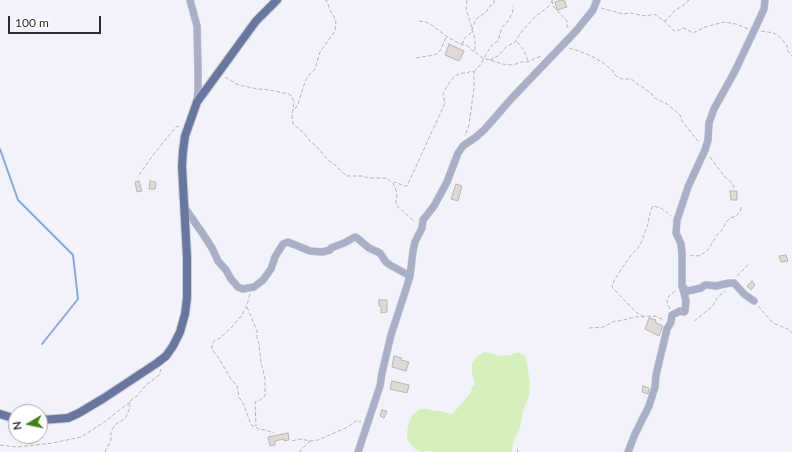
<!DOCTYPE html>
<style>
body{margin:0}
#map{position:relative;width:792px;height:452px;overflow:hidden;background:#f2f3fa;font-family:Lato,sans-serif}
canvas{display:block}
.north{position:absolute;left:8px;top:404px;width:40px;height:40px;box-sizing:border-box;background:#fff;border:1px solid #ababac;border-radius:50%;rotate:261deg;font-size:11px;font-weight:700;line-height:16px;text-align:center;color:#2d2d30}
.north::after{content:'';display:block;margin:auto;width:14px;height:18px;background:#46801a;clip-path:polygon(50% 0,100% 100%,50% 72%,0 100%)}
.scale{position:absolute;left:8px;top:16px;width:93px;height:18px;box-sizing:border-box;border:2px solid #2d2d30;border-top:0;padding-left:5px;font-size:12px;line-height:14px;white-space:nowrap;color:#2d2d30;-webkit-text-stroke:3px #fff;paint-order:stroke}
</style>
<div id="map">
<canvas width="792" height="452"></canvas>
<div class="north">N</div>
<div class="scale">100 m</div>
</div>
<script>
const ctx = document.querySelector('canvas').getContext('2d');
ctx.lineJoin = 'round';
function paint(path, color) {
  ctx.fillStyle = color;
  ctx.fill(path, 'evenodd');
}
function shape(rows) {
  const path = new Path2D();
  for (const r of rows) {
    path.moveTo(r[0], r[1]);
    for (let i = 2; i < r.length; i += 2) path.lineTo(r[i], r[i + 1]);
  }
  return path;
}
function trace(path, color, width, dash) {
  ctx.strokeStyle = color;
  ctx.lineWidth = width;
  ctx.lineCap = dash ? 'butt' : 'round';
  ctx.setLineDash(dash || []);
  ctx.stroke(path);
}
paint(shape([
 [485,352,500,356,511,355,515,353,520,353,526,357,527,363,530,383,529,396,523,412,520,428,513,443,512,452,432,452,428,451,423,452,415,449,409,442,407,438,407,432,409,422,413,414,421,409,428,409,434,411,442,411,451,414,456,410,468,396,471,392,472,387,475,384,472,374,472,364,477,356]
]), '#d6f0bd');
trace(shape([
 [0,149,18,200,73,255,78,299,42,344]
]), '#8ba8d9', 2);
const building = shape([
 [562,0,564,0,567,7,557,10,555,2,562,0],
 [449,44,464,51,459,61,445,55,449,44],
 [139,181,142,191,137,192,135,182,139,181],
 [150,181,156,182,155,189,149,189,150,181],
 [456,184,462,186,458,201,451,199,456,184],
 [730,191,737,191,737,200,731,200,730,191],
 [786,255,788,261,781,262,779,256,786,255],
 [752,281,755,285,751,290,747,286,752,281],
 [379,300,387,300,387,312,381,313,381,306,379,306,379,300],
 [649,318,656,320,655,322,663,326,659,336,645,329,649,318],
 [394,356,402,358,401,360,409,362,406,371,392,367,394,356],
 [392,381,409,385,407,393,390,389,392,381],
 [643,386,649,388,648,394,642,392,643,386],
 [382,410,387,411,384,418,380,416,382,410],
 [288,433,289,440,284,441,284,439,275,441,275,445,270,446,268,437,288,433]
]);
paint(building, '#e0dad6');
trace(building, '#bbb5b2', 1);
const minor = shape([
 [190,0,197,26,198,69,198,90,197,102],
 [185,208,198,227,201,231,212,248,218,261,226,270,231,279,238,287,243,289,248,288,254,287,263,280,271,269,275,257,283,244,288,242,310,251,322,252,330,250,331,248,344,243,355,237,357,238,369,248,380,253,386,262,390,265,401,271,410,276],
 [682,286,686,290,688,291,701,288,705,285,708,285,716,286,729,283,734,283,744,294,754,301],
 [358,452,380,386,382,373,391,335,406,289,410,276,413,251,415,242,422,228,423,220,434,206,447,182,458,153,463,146,476,137,484,130,512,98,576,31,589,15,593,10,597,0],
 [628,452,635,434,649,406,655,387,656,375,667,329,671,322,672,315,680,311,684,312,685,311,686,301,684,293,682,286,682,253,681,244,676,233,677,220,688,187,705,150,708,140,709,123,714,109,735,71,759,20,764,9,765,0]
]);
const major = shape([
 [0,414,16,419],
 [40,420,55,419,68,418,79,413,104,398,157,363,166,356,173,346,180,332,185,314,187,298,187,257,182,166,183,151,185,136,197,102,256,21,277,0]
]);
trace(minor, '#cfcfd6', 8);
trace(major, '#cfcfd6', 10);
trace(shape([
 [467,0,466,8,475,39,475,52],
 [552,0,553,6,567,21,567,27,570,28],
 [601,8,623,14,631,13,639,15,647,16,654,14,664,21,674,31,680,30,683,28,686,29,693,33,705,27,724,22,736,24,748,29],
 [419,21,426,22,433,26,446,36,460,44,468,46,470,49,475,52,484,59,487,59,502,64,512,65,516,64,521,62,528,62,536,58,542,56],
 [664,21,667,20,675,10,683,6,684,4,689,0],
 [761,31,774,33,781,38,787,46,788,51,792,56],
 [517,42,524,50,528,61],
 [461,43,463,43,464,39,467,36,471,33,472,29,476,19,486,12,490,6,494,3,494,0],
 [569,48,579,51,591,56,602,62,613,71,616,76,622,79,631,79,634,81,637,84,641,86,652,94,652,95,655,98,667,104,680,115,682,121,697,140,699,142],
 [416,58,434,55,438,53,441,49,446,37],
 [490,60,498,56,506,47,515,42,522,31,537,15,547,8,552,1],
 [474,72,481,64,485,56,492,45,498,41,502,27,508,21,512,14,513,10,513,6],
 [225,77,235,83,239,85,258,89,270,90,288,94,292,96,294,103,292,117,293,124,303,132,310,141,315,145,329,161,334,164,340,170,347,176,362,176,369,178,387,178,394,185,397,193,396,201,396,205,415,222],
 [295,109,298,104,305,82,309,75,315,69,320,52,335,31,336,20,330,10,327,1,325,0],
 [710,157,725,177,733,184,734,188],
 [139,175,153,155,176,127,180,126],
 [393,183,395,182,404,186,407,186,445,103,443,94,446,88,449,83,455,76,461,73,467,73,471,71,474,72,474,88,469,125,465,136],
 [690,256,693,255,697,256,701,255,708,250,717,235,722,230,726,222,730,218,736,216,740,212,741,208,741,206],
 [737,276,749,264],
 [250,294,247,305,241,317,239,318,232,327,220,338,214,341,212,345,212,349,214,352,218,357,231,379,237,386,239,397,244,405,251,425,256,427,258,429,265,430,274,433],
 [758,306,773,323,788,329,792,333],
 [247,307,257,331,257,338,259,344,261,363,265,378,265,396,260,400,255,402,256,426],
 [670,309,667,302,668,297,676,290],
 [644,317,637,313,628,304,612,287,614,281,622,268,632,254,637,249,641,243,648,224,650,213,653,206,661,208,665,211,671,216],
 [694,321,712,307,717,298,725,291],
 [589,328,603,327,615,321,619,321,635,317,655,316,664,320],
 [292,441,299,439,312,441,318,440,348,427,356,421,361,422],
 [0,445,17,447,53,443,81,437,103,423,130,402],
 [517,449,518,452],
 [105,452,111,440,111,433,113,428,116,424,123,420,126,417,130,407,129,405,132,399,137,396,145,386,159,375,161,369],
 [299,452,310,441]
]), '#b3b3b9', 1, [4, 2]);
trace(minor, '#a8afc7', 7);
trace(major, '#6976a0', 8);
</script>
